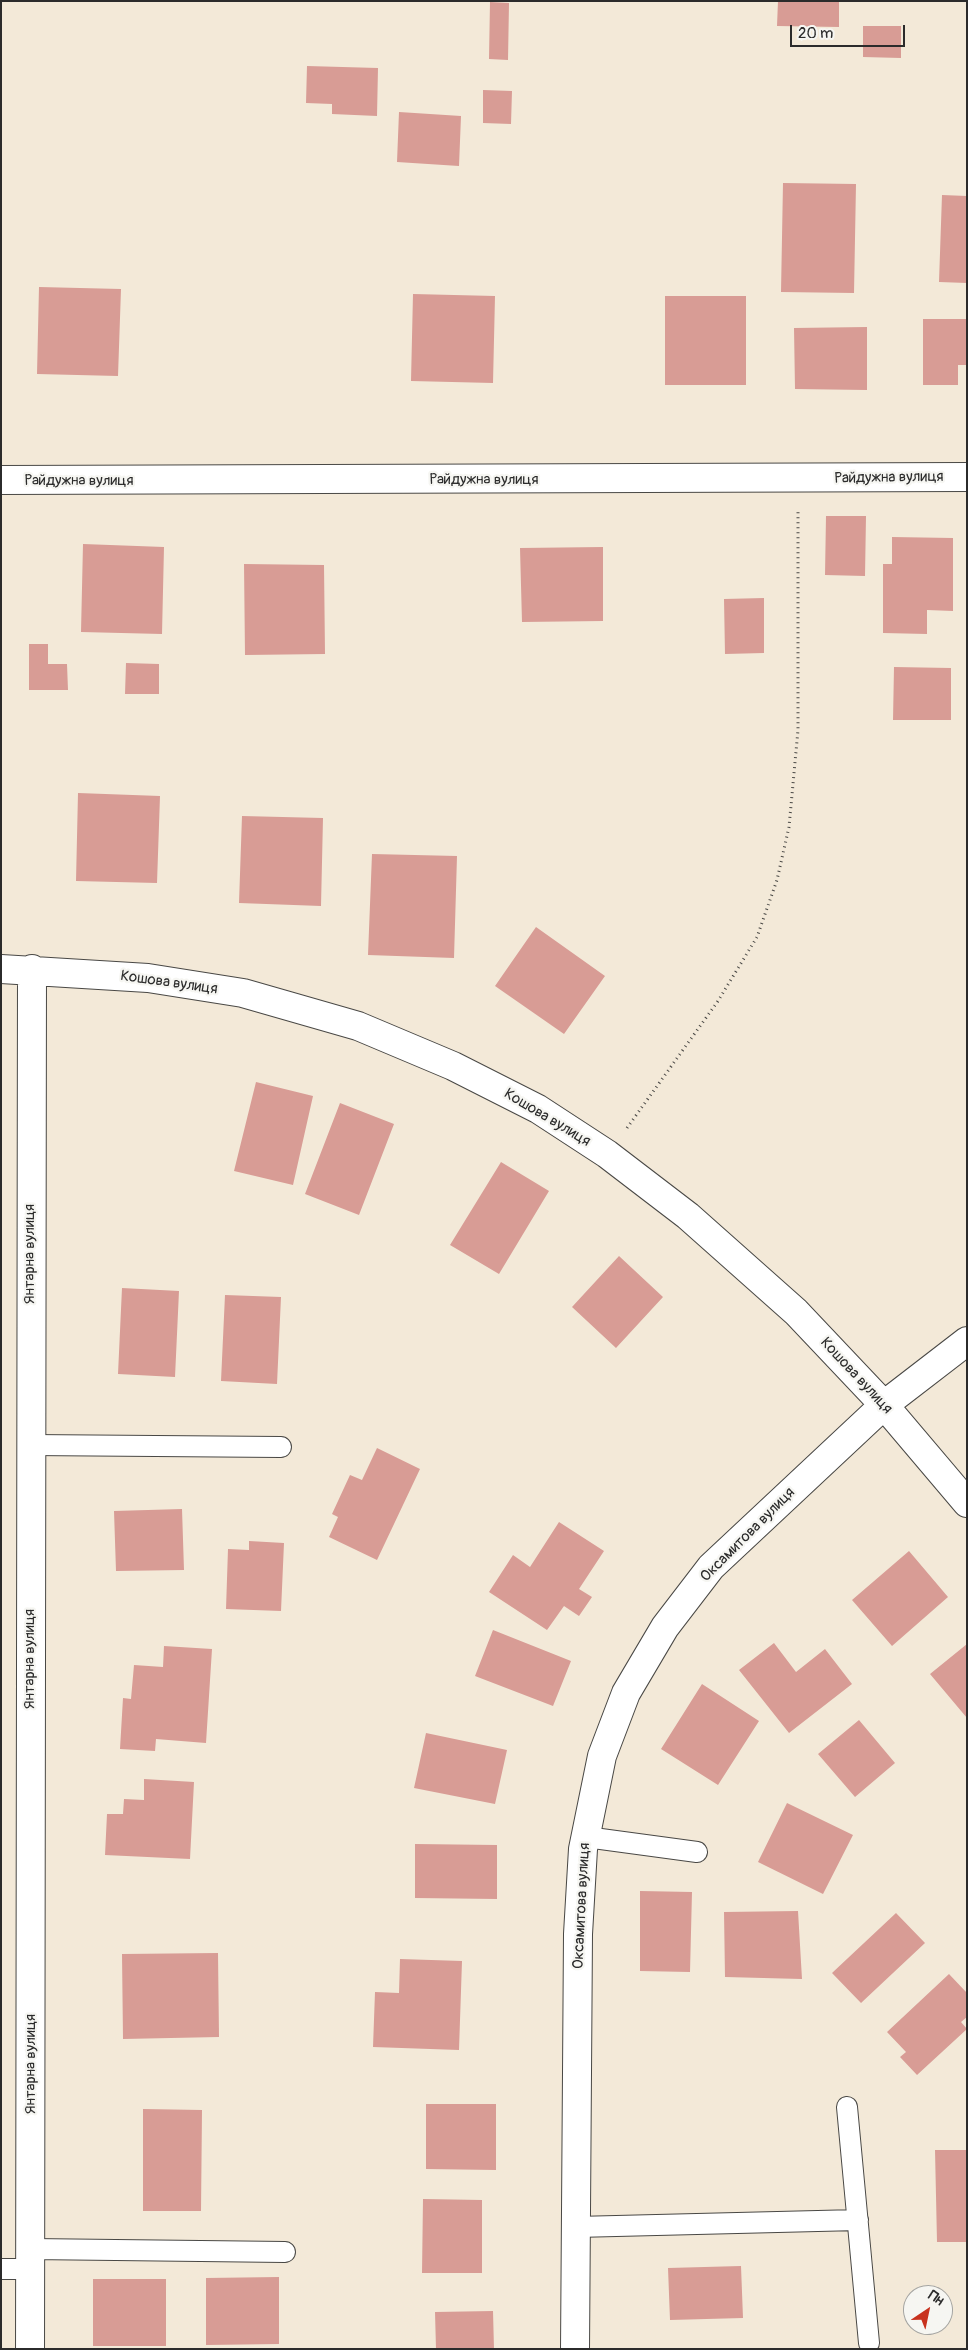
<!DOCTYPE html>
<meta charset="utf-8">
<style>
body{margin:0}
#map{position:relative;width:968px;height:2350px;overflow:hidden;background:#f3e9d8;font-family:Pangolin,sans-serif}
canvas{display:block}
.frame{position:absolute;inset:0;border:2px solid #2b2b2b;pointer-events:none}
.north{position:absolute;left:903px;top:2285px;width:50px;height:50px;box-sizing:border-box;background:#f6f6f2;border:1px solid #a5a5a2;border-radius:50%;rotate:34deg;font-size:14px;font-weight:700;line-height:20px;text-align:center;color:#2b2b2b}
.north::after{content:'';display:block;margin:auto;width:18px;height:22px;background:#c8321e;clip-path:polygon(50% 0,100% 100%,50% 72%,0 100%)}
.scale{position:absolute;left:790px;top:25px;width:115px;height:22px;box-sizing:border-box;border:2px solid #2b2b2b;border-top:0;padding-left:6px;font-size:15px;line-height:18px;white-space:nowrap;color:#2b2b2b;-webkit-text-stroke:4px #f6f6f2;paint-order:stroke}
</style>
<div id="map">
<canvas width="968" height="2350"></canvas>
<div class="frame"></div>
<div class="north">Пн</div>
<div class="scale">20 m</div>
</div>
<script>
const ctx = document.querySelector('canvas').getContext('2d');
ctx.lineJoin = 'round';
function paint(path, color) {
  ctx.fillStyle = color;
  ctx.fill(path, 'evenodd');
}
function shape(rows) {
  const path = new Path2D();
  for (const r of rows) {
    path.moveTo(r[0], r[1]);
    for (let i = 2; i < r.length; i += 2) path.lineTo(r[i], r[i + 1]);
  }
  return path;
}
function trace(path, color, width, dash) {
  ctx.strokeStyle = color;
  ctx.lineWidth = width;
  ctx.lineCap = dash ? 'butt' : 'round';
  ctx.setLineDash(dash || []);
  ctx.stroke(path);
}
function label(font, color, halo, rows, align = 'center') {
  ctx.font = font + ' Pangolin,sans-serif';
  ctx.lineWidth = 4.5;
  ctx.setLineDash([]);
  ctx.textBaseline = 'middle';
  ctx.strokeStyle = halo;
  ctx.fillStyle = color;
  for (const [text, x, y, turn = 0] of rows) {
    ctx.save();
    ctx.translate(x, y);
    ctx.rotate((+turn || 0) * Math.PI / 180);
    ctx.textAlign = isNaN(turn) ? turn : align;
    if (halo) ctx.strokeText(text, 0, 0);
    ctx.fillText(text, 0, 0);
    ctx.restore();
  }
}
paint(shape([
 [778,1,839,1,839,27,777,26],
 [490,2,509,3,508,60,489,59],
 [863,26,901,26,901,58,863,57],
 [307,66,378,68,377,116,332,114,332,104,306,103],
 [483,90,512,91,511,124,483,123],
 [399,112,461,116,459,166,397,162],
 [783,183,856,184,854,293,781,292],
 [942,195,967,196,967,283,939,282],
 [39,287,121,289,118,376,37,374],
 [413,294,495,296,493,383,411,381],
 [665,296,746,296,746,385,665,385],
 [923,319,967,319,967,365,958,365,958,385,923,385],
 [867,327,867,390,795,389,794,328],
 [826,516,866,516,865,576,825,575],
 [892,537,953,538,953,611,927,610,927,634,883,633,883,564,892,564],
 [83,544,164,547,162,634,81,632],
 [603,547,603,621,522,622,520,548],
 [244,564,324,565,325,654,245,655],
 [764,598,764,653,725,654,724,599],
 [29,644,48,644,48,664,67,664,68,690,29,690],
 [126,663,159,664,159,694,125,694],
 [894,667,951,668,951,720,893,720],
 [78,793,160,796,157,883,76,881],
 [242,816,323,818,321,906,239,903],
 [372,854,457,856,454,958,368,955],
 [536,927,605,976,564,1034,495,986],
 [256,1082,313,1096,293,1185,234,1171],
 [340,1103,394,1124,359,1215,305,1194],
 [501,1162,549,1191,499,1274,450,1245],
 [619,1256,663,1297,616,1348,572,1307],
 [122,1288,179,1291,175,1377,118,1374],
 [225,1295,281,1297,277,1384,221,1381],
 [377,1448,420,1469,377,1560,329,1537,338,1517,332,1514,350,1475,362,1480],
 [182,1509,184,1570,116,1571,114,1511],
 [559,1522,604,1551,579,1589,592,1597,579,1616,564,1606,547,1630,489,1592,513,1555,530,1567],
 [249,1541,284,1543,281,1611,226,1609,228,1549,249,1550],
 [909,1551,948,1597,892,1646,852,1600],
 [493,1630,571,1661,553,1706,475,1676],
 [774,1643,796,1672,825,1649,852,1684,789,1733,739,1670],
 [967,1644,967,1718,930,1674],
 [164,1646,212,1649,206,1743,156,1739,155,1751,120,1749,123,1698,131,1699,134,1665,163,1667],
 [702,1684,759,1721,718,1785,661,1749],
 [859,1720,895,1763,855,1797,818,1754],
 [426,1733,507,1750,495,1804,414,1788],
 [144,1779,194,1782,190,1859,105,1855,107,1814,123,1814,124,1799,144,1800],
 [787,1803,853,1835,823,1894,758,1862],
 [415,1844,497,1845,497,1899,415,1898],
 [640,1891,692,1892,690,1972,640,1971],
 [798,1911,802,1979,725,1977,724,1912],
 [896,1913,925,1943,861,2003,832,1973],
 [218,1953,219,2037,123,2039,122,1954],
 [400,1959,462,1961,459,2050,373,2047,375,1992,399,1993],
 [949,1974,967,1993,967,2017,961,2022,967,2029,917,2075,900,2057,906,2052,887,2032],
 [426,2104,496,2104,496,2170,426,2169],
 [143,2109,202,2110,201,2211,143,2211],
 [935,2150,967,2150,967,2242,937,2242],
 [423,2199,482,2200,482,2273,422,2273],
 [741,2266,743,2318,670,2320,668,2268],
 [279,2277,279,2344,206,2345,206,2278],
 [93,2279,166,2279,166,2346,93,2346],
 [493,2311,494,2349,436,2349,435,2312]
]), '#d89c95');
const lane = shape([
 [30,1445,281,1447],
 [586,1837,697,1852],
 [847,2107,869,2343],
 [576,2227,858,2220],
 [31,2249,285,2252],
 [1,2269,31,2269]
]);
const street = shape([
 [1,480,967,477],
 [1,969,148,978,243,993,358,1026,453,1066,538,1109,607,1154,688,1216,796,1312,884,1405,967,1503],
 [30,2349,32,969],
 [575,2349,578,1934,583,1849,602,1756,626,1693,665,1627,711,1567,884,1405,967,1341]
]);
trace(lane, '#494845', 22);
trace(street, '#494845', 30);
trace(shape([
 [627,1128,718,1001,757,937,777,880,789,827,798,730,798,512]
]), '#494845', 3, [1, 4]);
trace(lane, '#fff', 20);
trace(street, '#fff', 28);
label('15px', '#2b2b2b', '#f6f6f2', [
 ["Райдужна вулиця",889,478,-1],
 ["Райдужна вулиця",484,480],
 ["Райдужна вулиця",79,481],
 ["Кошова вулиця",169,983,8],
 ["Кошова вулиця",547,1118,31],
 ["Янтарна вулиця",30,1254,-90],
 ["Кошова вулиця",856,1376,47],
 ["Оксамитова вулиця",748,1535,-45],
 ["Янтарна вулиця",30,1659,-90],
 ["Оксамитова вулиця",582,1906,-87],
 ["Янтарна вулиця",31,2064,-90]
]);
</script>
